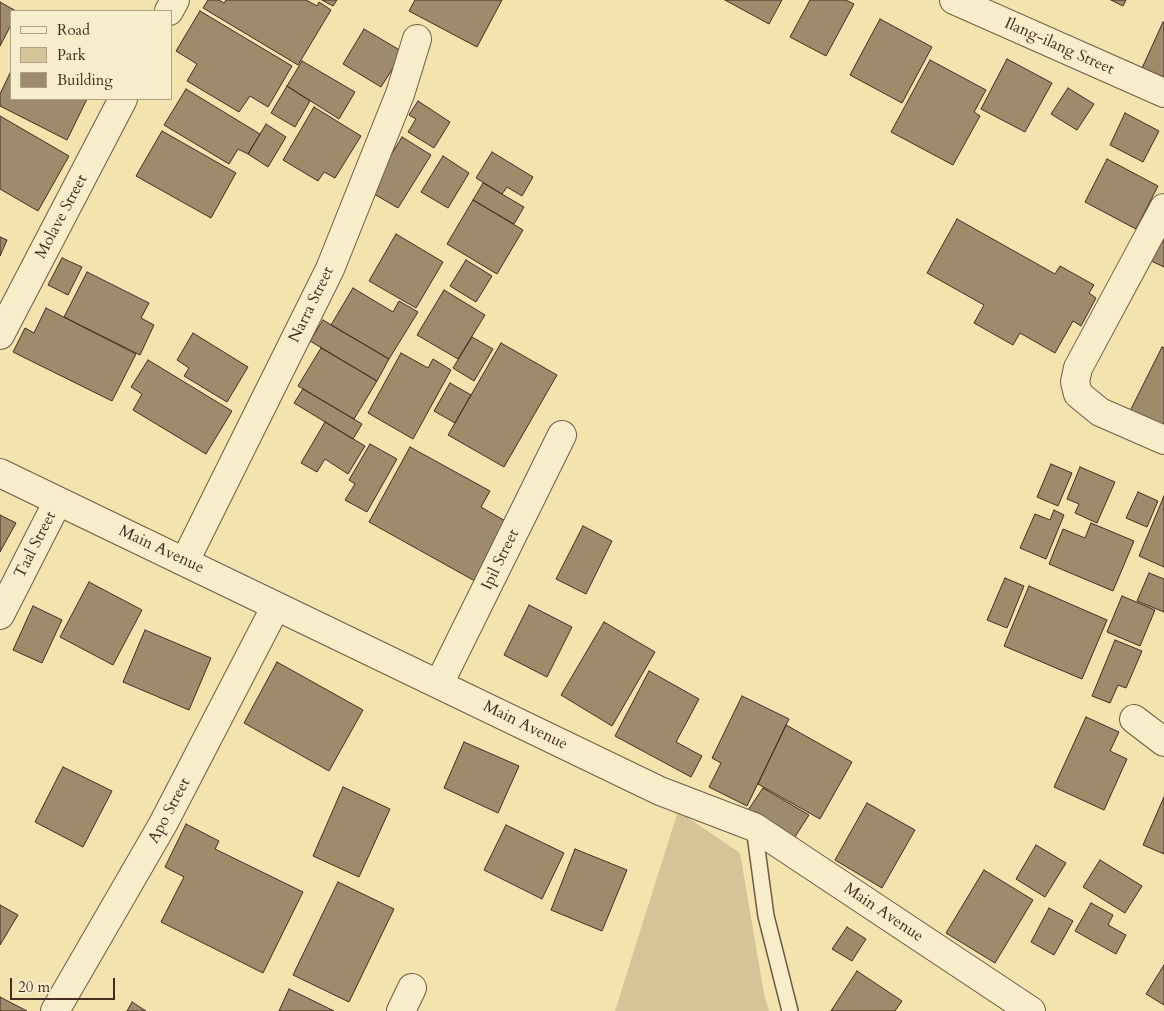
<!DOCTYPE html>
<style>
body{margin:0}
#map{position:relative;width:1164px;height:1011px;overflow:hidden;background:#f2e3af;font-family:Cardo,serif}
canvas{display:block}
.legend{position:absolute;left:10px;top:10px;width:162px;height:90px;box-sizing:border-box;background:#f7edcb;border:1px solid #afa088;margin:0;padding:6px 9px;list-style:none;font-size:15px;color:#442c23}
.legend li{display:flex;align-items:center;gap:10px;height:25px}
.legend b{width:25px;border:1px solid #afa088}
.scale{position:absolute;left:10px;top:978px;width:105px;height:22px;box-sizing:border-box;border:2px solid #442c23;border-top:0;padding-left:6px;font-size:15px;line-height:18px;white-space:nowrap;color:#442c23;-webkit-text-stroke:4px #f7edcb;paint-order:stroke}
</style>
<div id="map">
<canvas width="1164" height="1011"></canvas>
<ul class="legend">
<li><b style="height:6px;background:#f7edcb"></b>Road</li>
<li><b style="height:14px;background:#d4c497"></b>Park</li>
<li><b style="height:14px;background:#9e8b6c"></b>Building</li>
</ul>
<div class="scale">20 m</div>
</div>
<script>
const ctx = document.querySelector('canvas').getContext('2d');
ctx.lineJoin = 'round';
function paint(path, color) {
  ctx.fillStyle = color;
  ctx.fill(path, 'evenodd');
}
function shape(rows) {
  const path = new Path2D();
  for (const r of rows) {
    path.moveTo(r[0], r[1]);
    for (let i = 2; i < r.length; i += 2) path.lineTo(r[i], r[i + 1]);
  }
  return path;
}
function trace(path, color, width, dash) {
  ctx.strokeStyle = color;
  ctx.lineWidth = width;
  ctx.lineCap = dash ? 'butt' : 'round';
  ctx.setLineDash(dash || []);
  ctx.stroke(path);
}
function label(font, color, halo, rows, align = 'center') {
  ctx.font = font + ' Cardo,serif';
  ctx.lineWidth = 4;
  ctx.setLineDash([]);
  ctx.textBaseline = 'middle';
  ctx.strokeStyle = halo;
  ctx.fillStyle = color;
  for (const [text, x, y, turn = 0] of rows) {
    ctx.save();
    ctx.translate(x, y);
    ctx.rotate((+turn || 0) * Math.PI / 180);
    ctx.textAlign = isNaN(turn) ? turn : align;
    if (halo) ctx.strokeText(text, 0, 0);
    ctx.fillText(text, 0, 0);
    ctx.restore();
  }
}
paint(shape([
 [678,811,740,853,764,994,769,1011,615,1011]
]), '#d4c497');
const building = shape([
 [208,0,219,0,224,3,226,0,306,0,317,6,319,2,331,10,298,65,203,8,208,0],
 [322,0,337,0,333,6,322,0],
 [415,0,502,0,477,47,409,11,415,0],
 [725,0,782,0,769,24,725,0],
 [810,0,846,0,854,4,826,56,790,37,810,0],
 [1111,0,1126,0,1123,6,1111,0],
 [0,2,16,11,11,11,11,25,0,46,0,2],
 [200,11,292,66,268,107,250,96,239,112,187,81,197,64,176,51,200,11],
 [880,19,932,47,902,103,850,75,880,19],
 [1163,22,1164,23,1164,88,1138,77,1163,22],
 [364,29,403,52,381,87,343,64,364,29],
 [1007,59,1052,83,1025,132,981,109,1007,59],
 [930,60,986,90,974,112,980,116,953,165,891,132,930,60],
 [302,61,355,92,339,119,287,86,302,61],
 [11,71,11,99,87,99,67,140,0,106,0,94,11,71],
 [287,86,310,101,295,127,271,113,287,86],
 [1068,88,1094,104,1077,130,1051,114,1068,88],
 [186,89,260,134,248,154,238,149,229,164,164,125,186,89],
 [418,101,450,122,434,148,408,132,416,119,409,115,418,101],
 [314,107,361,136,335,178,324,172,318,181,283,160,314,107],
 [1125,113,1159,131,1143,162,1110,145,1125,113],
 [0,116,69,156,38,211,0,189,0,116],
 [266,124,286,137,268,167,248,154,266,124],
 [162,131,236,173,211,218,136,176,162,131],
 [402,137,431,155,398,208,369,191,402,137],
 [492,152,533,177,522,196,507,187,502,194,476,178,492,152],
 [443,156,469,173,448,208,421,192,443,156],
 [1107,159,1158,186,1136,229,1085,202,1107,159],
 [483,183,524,207,514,224,473,200,483,183],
 [473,200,523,230,497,274,447,244,473,200],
 [957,219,1055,274,1060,266,1094,285,1089,293,1096,298,1081,326,1073,321,1055,353,1020,333,1013,345,974,323,984,305,927,273,957,219],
 [1164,224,1164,267,1147,259,1164,224],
 [396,234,443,262,416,308,369,281,396,234],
 [0,237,7,240,0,256,0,237],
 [62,258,82,267,68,295,48,285,62,258],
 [466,260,492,276,476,302,450,286,466,260],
 [87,272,149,303,141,318,154,325,140,355,64,317,87,272],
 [353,288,393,312,399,301,418,312,389,359,331,325,353,288],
 [444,290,485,315,458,359,417,335,444,290],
 [46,308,136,354,112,401,13,352,25,328,34,333,46,308],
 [323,320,389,359,377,381,310,341,323,320],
 [193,333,248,367,227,402,184,376,189,368,177,360,193,333],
 [472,337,493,349,474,381,453,368,472,337],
 [501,343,557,375,504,467,448,435,501,343],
 [1162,347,1164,348,1164,428,1130,411,1162,347],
 [321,348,377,381,354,419,298,386,321,348],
 [401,353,428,368,433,359,451,370,413,439,368,413,401,353],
 [148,360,232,411,206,454,133,410,142,394,131,387,148,360],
 [450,383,471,395,455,423,434,411,450,383],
 [303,389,362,424,353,439,294,403,303,389],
 [325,422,365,446,348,474,325,459,317,472,301,463,325,422],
 [370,444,397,459,367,512,345,500,355,484,349,480,370,444],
 [410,447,490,491,481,507,514,526,482,585,369,522,410,447],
 [1051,464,1072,473,1058,506,1037,497,1051,464],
 [1080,467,1115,482,1097,523,1075,513,1079,504,1067,499,1080,467],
 [1138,492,1158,501,1147,527,1126,518,1138,492],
 [1164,496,1164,567,1139,556,1164,496],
 [1054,510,1064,515,1046,559,1020,548,1035,514,1050,520,1054,510],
 [0,515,16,523,0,552,0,515],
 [1091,523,1134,541,1113,591,1049,564,1063,529,1085,538,1091,523],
 [583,526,612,541,586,594,556,579,583,526],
 [1149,573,1164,579,1164,612,1137,601,1149,573],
 [1005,578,1024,586,1007,628,987,620,1005,578],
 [89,582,142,610,113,665,60,637,89,582],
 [1029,586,1107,620,1082,679,1004,646,1029,586],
 [1122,596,1155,610,1140,646,1107,632,1122,596],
 [529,605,572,627,547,677,504,655,529,605],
 [33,606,62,620,42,663,13,650,33,606],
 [604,622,655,652,612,726,561,695,604,622],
 [145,630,211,658,189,710,123,682,145,630],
 [1115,640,1142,651,1126,688,1118,685,1110,703,1092,696,1115,640],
 [277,662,363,710,329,771,244,723,277,662],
 [649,671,699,699,676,742,702,756,691,777,615,736,649,671],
 [742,696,789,719,747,806,709,787,721,763,712,758,742,696],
 [1086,717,1119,732,1110,751,1127,759,1104,810,1054,787,1086,717],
 [786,725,852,762,820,819,758,784,786,725],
 [464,742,519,766,498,813,444,788,464,742],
 [63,767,112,791,83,847,35,822,63,767],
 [343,787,390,809,359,877,313,856,343,787],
 [763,788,809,815,791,843,746,813,763,788],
 [1164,797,1164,854,1143,845,1164,797],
 [867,803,915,830,882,888,835,860,867,803],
 [186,824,219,841,215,849,303,892,263,973,161,922,184,877,165,867,186,824],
 [506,825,564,853,542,899,484,870,506,825],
 [1036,845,1066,863,1045,897,1016,879,1036,845],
 [575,849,627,870,602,931,551,910,575,849],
 [1100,860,1142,886,1125,913,1083,887,1100,860],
 [984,870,1033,900,995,963,946,933,984,870],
 [338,882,394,909,349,1002,293,975,338,882],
 [1091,903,1113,915,1108,925,1126,935,1116,954,1075,931,1091,903],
 [0,905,18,915,0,945,0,905],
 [1049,908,1073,921,1054,955,1031,942,1049,908],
 [847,927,866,939,852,961,832,949,847,927],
 [1164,965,1164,1005,1146,994,1164,965],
 [857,971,902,1001,895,1011,831,1011,857,971],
 [289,989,334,1011,279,1011,289,989],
 [0,997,27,1011,0,1011,0,997],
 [132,1002,146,1011,127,1011,132,1002]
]);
paint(building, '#9e8b6c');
trace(building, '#442c23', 1);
const lane = shape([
 [754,827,766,916,790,1011]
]);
const street = shape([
 [954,0,1164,93],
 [169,11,175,0],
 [1164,208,1078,368,1075,382,1078,394,1100,412,1164,440],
 [0,335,123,99],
 [0,473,660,791,754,827,1031,1011],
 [185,561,330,269,400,94,417,39],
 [0,615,58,501],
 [439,684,562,435],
 [1134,719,1164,742],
 [55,1011,163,824,276,606],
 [401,1011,412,988]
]);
trace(lane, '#705a46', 18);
trace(street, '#705a46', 30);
trace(lane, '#f7edcb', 15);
trace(street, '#f7edcb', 28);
label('16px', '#442c23', '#f7edcb', [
 ["Ilang-ilang Street",1059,47,24],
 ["Molave Street",62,217,-62],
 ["Narra Street",312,305,-64],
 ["Taal Street",36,545,-63],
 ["Main Avenue",161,550,25],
 ["Ipil Street",501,560,-64],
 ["Main Avenue",525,726,26],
 ["Apo Street",170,811,-62],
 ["Main Avenue",883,913,34]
]);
</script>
